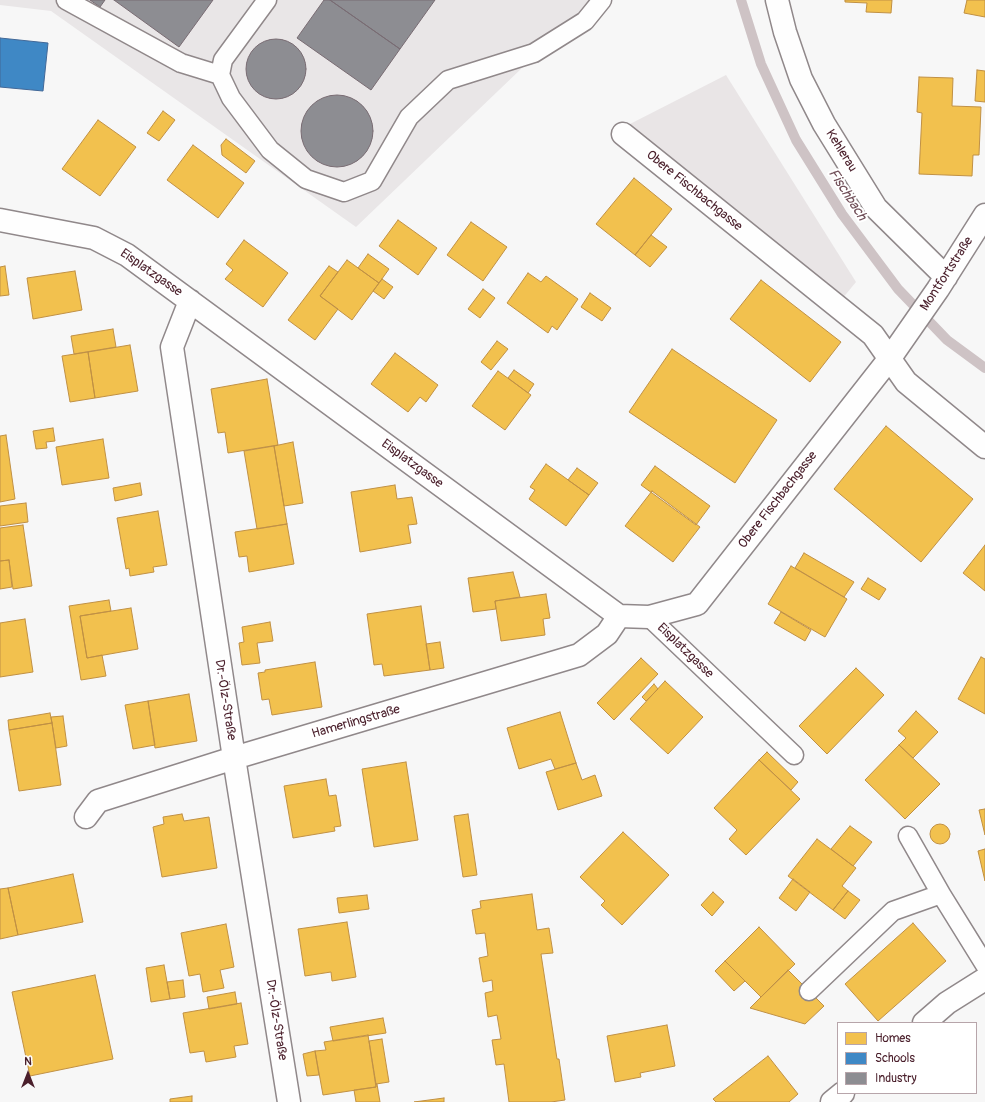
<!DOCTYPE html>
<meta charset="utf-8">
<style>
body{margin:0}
#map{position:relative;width:985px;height:1102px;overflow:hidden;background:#f7f7f7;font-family:Pangolin,sans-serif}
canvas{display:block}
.legend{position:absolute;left:837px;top:1022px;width:140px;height:72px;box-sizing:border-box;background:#fff;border:1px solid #b7a5aa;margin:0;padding:5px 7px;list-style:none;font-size:12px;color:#4a1f2b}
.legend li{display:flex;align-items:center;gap:8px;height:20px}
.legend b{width:20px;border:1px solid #b7a5aa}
.north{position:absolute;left:8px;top:1054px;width:40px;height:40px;-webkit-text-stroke:3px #fff;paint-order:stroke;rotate:0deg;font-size:11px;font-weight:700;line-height:16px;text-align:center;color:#4a1f2b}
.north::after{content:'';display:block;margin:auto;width:14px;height:18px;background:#4a1f2b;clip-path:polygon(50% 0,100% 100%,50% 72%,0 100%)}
</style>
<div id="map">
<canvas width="985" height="1102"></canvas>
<ul class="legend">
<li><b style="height:11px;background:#f2c14e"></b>Homes</li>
<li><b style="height:11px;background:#3f88c5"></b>Schools</li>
<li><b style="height:11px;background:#8d8d92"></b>Industry</li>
</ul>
<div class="north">N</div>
</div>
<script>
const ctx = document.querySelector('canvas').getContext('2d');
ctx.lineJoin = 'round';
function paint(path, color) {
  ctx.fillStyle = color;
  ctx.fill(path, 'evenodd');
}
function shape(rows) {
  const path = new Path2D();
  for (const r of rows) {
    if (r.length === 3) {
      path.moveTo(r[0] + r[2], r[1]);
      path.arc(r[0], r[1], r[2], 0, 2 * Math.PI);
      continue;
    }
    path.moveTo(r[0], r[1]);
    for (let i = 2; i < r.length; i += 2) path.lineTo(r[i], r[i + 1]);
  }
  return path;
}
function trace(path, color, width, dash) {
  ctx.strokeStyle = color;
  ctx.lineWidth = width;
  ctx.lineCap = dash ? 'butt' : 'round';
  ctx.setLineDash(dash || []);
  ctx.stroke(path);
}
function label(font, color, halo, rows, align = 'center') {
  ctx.font = font + ' Pangolin,sans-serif';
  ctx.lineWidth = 4;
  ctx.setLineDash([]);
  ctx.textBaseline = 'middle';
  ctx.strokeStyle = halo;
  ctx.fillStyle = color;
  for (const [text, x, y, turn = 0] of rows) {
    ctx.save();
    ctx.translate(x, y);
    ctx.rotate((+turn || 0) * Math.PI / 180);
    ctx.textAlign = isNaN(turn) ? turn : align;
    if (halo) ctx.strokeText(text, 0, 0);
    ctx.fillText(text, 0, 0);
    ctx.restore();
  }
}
paint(shape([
 [0,0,593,0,356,227,51,11,0,5]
]), '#e9e6e7');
paint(shape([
 [726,75,856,282,842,299,630,124]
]), '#e9e5e6');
const homes = shape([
 [845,0,892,0,891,13,866,12,867,3,845,2,845,0],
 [967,0,985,0,985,17,964,13,967,0],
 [977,70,985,71,985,102,975,101,977,70],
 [919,77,953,78,952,106,981,107,979,155,973,155,972,176,919,174,922,113,917,112,919,77],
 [163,111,175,120,159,141,147,133,163,111],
 [98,120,136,147,100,196,62,169,98,120],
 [226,139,255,161,246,173,222,155,221,145,226,139],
 [193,145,244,183,218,218,167,180,193,145],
 [634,178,672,209,635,255,596,224,634,178],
 [398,220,437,248,418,275,379,246,398,220],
 [471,222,507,247,483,281,447,255,471,222],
 [651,235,667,247,650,267,635,255,651,235],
 [244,240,288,273,263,307,225,279,233,270,226,264,244,240],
 [368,254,389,269,379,283,358,268,368,254],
 [347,260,379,283,352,320,320,296,347,260],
 [5,266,9,295,0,296,0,267,5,266],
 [329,266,338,272,320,296,338,309,315,340,288,320,329,266],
 [75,271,82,310,33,319,27,278,75,271],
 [528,273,541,282,546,276,578,299,557,330,552,326,548,333,507,303,528,273],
 [382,279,393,287,384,299,373,291,382,279],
 [761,280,841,342,810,382,730,319,761,280],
 [483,289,495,298,480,318,468,309,483,289],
 [590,293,611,308,602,321,581,307,590,293],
 [113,329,116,347,74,354,71,336,113,329],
 [497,341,508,349,491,370,481,362,497,341],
 [130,345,138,391,95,398,88,352,130,345],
 [672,349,777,420,735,483,629,412,672,349],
 [88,352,95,398,70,402,62,356,88,352],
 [395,353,438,385,426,402,420,397,408,412,371,384,395,353],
 [514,370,534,384,528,393,508,378,514,370],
 [498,371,531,395,505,430,472,406,498,371],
 [267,379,278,445,228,453,225,432,218,433,211,389,267,379],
 [886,426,973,499,921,562,834,489,886,426],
 [53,428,55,441,46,442,47,448,36,449,33,431,53,428],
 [6,435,15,499,0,502,0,436,6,435],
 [103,439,109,478,62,485,56,447,103,439],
 [293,442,303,503,284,506,274,446,293,442],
 [274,446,287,524,257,529,244,451,274,446],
 [546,464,589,495,566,526,529,499,535,490,530,487,546,464],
 [655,466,710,506,696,525,641,485,655,466],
 [577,468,598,483,589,495,568,480,577,468],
 [140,483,142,495,115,501,113,488,140,483],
 [395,485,397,499,412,497,417,524,408,525,411,543,360,552,351,492,395,485],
 [652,491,700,527,673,562,625,526,652,491],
 [26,503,28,522,0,526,0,506,26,503],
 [158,511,167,565,153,567,154,572,130,576,129,568,126,569,117,518,158,511],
 [287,524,294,564,249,572,247,556,239,557,235,532,287,524],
 [23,525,32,586,13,589,9,560,0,561,0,528,23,525],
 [985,545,985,591,963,573,985,545],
 [804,553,854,582,844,597,795,568,804,553],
 [9,560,12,587,0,589,0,561,9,560],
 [791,566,847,599,825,637,768,604,791,566],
 [513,572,520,597,495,601,496,609,473,612,468,578,513,572],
 [868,578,886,589,879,600,861,589,868,578],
 [546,594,550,618,543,619,545,635,501,641,495,601,546,594],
 [109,600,111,611,80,616,87,658,102,655,106,676,81,680,69,606,109,600],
 [421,606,430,670,384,676,382,664,374,665,367,614,421,606],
 [131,608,138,649,87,658,80,616,131,608],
 [781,612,811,630,805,641,774,623,781,612],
 [25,619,33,672,0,677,0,623,25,619],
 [270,622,273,641,257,643,260,663,242,665,239,643,244,642,242,627,270,622],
 [440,642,444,668,430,670,426,644,440,642],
 [981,657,985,659,985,714,958,699,981,657],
 [641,658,658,674,614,720,597,703,641,658],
 [315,662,322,707,272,715,269,699,262,700,258,673,265,672,265,670,315,662],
 [856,668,884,695,827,754,799,726,856,668],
 [665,681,703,717,668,754,630,719,665,681],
 [654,684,658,689,646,701,642,697,654,684],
 [189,694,197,741,155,748,148,701,189,694],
 [148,701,155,745,133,749,125,705,148,701],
 [916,711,938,732,913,758,899,745,906,738,898,731,916,711],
 [560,712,576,763,555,769,551,759,519,769,507,728,560,712],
 [50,713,52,723,9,730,8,720,50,713],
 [63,716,67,746,56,748,51,717,63,716],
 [52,723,61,785,19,791,9,730,52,723],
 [899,745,940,784,905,819,865,780,899,745],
 [767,752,798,782,791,790,759,760,767,752],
 [759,760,800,799,746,855,729,839,737,830,714,808,759,760],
 [406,762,418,840,374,847,362,769,406,762],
 [576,763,582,780,595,775,602,796,558,810,546,772,576,763],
 [326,779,329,796,336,795,341,826,334,827,335,831,293,838,284,786,326,779],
 [985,809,985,835,979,810,985,809],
 [182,814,184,821,209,817,217,868,162,877,153,827,164,824,163,817,182,814],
 [468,814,477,875,463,877,454,816,468,814],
 [940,834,10],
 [850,826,872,842,853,866,831,849,850,826],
 [623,832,669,875,622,925,601,905,605,901,580,877,623,832],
 [817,839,856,868,842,886,848,891,833,910,788,876,817,839],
 [985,849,985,881,978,851,985,849],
 [73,874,83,922,18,935,8,888,73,874],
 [793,879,810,892,796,911,779,898,793,879],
 [8,888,18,935,0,939,0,889,8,888],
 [848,891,860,900,845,919,833,910,848,891],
 [713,892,724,902,712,916,701,905,713,892],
 [532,894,537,930,549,928,553,953,541,954,557,1059,559,1059,565,1100,551,1102,509,1102,504,1064,496,1065,492,1040,501,1039,497,1015,488,1017,485,993,493,991,492,980,483,982,479,958,488,956,485,933,476,934,472,910,481,908,480,901,532,894],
 [367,895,369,909,339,913,337,898,367,895],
 [347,922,356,977,332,981,331,972,305,976,298,929,347,922],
 [913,923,946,961,878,1021,845,984,913,923],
 [226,924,234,967,220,970,224,988,203,992,200,974,189,976,181,933,226,924],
 [759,927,795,964,761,997,725,961,759,927],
 [725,961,745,981,734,991,715,971,725,961],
 [164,965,170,999,151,1002,146,968,164,965],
 [788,970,824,1006,805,1024,750,1008,788,970],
 [95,975,113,1059,30,1076,12,992,95,975],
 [183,980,185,997,170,999,167,982,183,980],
 [235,992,237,1004,209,1009,207,997,235,992],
 [241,1003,248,1044,234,1046,236,1057,206,1062,204,1051,190,1053,183,1013,241,1003],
 [383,1018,386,1033,333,1041,330,1027,383,1018],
 [667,1025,675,1066,640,1073,641,1077,615,1082,607,1036,667,1025],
 [368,1035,376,1087,323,1095,315,1051,326,1050,324,1042,368,1035],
 [382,1039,389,1082,376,1084,369,1041,382,1039],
 [315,1051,319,1075,307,1076,303,1054,315,1051],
 [768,1056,798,1094,789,1102,716,1102,713,1099,768,1056],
 [376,1084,377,1084,380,1102,356,1102,354,1090,376,1087,376,1084],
 [192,1096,192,1102,170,1102,170,1099,192,1096],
 [444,1098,444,1102,414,1102,444,1098]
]);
paint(homes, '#f2c14e');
trace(homes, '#c09044', 1);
const schools = shape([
 [0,38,48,43,43,91,0,87,0,38]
]);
paint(schools, '#3f88c5');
trace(schools, '#426897', 1);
const industry = shape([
 [90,0,105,0,100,7,90,0],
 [114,0,213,0,179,47,114,0],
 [324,0,330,0,400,49,371,90,297,38,324,0],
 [330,0,435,0,400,49,330,0],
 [276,69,30],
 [337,131,36]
]);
paint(industry, '#8d8d92');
trace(industry, '#796c73', 1);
trace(shape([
 [741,0,761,64,796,140,842,214,898,289,947,340,985,368]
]), '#cec3c5', 10);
const service = shape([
 [66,0,181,63,220,75],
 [267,0,223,60,220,75,231,98,270,150,306,179,344,192,372,181,409,117,448,80,534,53,585,21,602,0],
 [649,617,794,755],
 [908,836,941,894],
 [809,991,893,911,941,894,985,965]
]);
const minor = shape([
 [777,0,785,32,801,79,824,124,876,208,946,277],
 [623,134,873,335,906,382,985,447],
 [0,220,94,238,127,255,619,616,649,617,697,604,890,358,938,289,985,215],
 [190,301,172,347,234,758,289,1102],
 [86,817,98,801,234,758,579,655,607,634,619,616],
 [924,1023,947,1003,985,979],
 [832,1102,843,1093]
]);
trace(service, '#90888a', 21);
trace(minor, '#90888a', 25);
trace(service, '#fefefe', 18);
trace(minor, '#fefefe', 22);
label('13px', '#4a1f2b', '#fff', [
 ["Kehlerau",841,151,58],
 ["Obere Fischbachgasse",694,191,39],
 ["Eisplatzgasse",151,273,35],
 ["Montfortstraße",947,274,-57],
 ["Eisplatzgasse",412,464,36],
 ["Obere Fischbachgasse",778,500,-52],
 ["Eisplatzgasse",685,651,44],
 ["Dr.-Ölz-Straße",225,700,81],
 ["Hamerlingstraße",356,722,-16],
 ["Dr.-Ölz-Straße",276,1020,81]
]);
label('italic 14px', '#72515a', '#fff', [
 ["Fischbach",847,195,57]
]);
</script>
